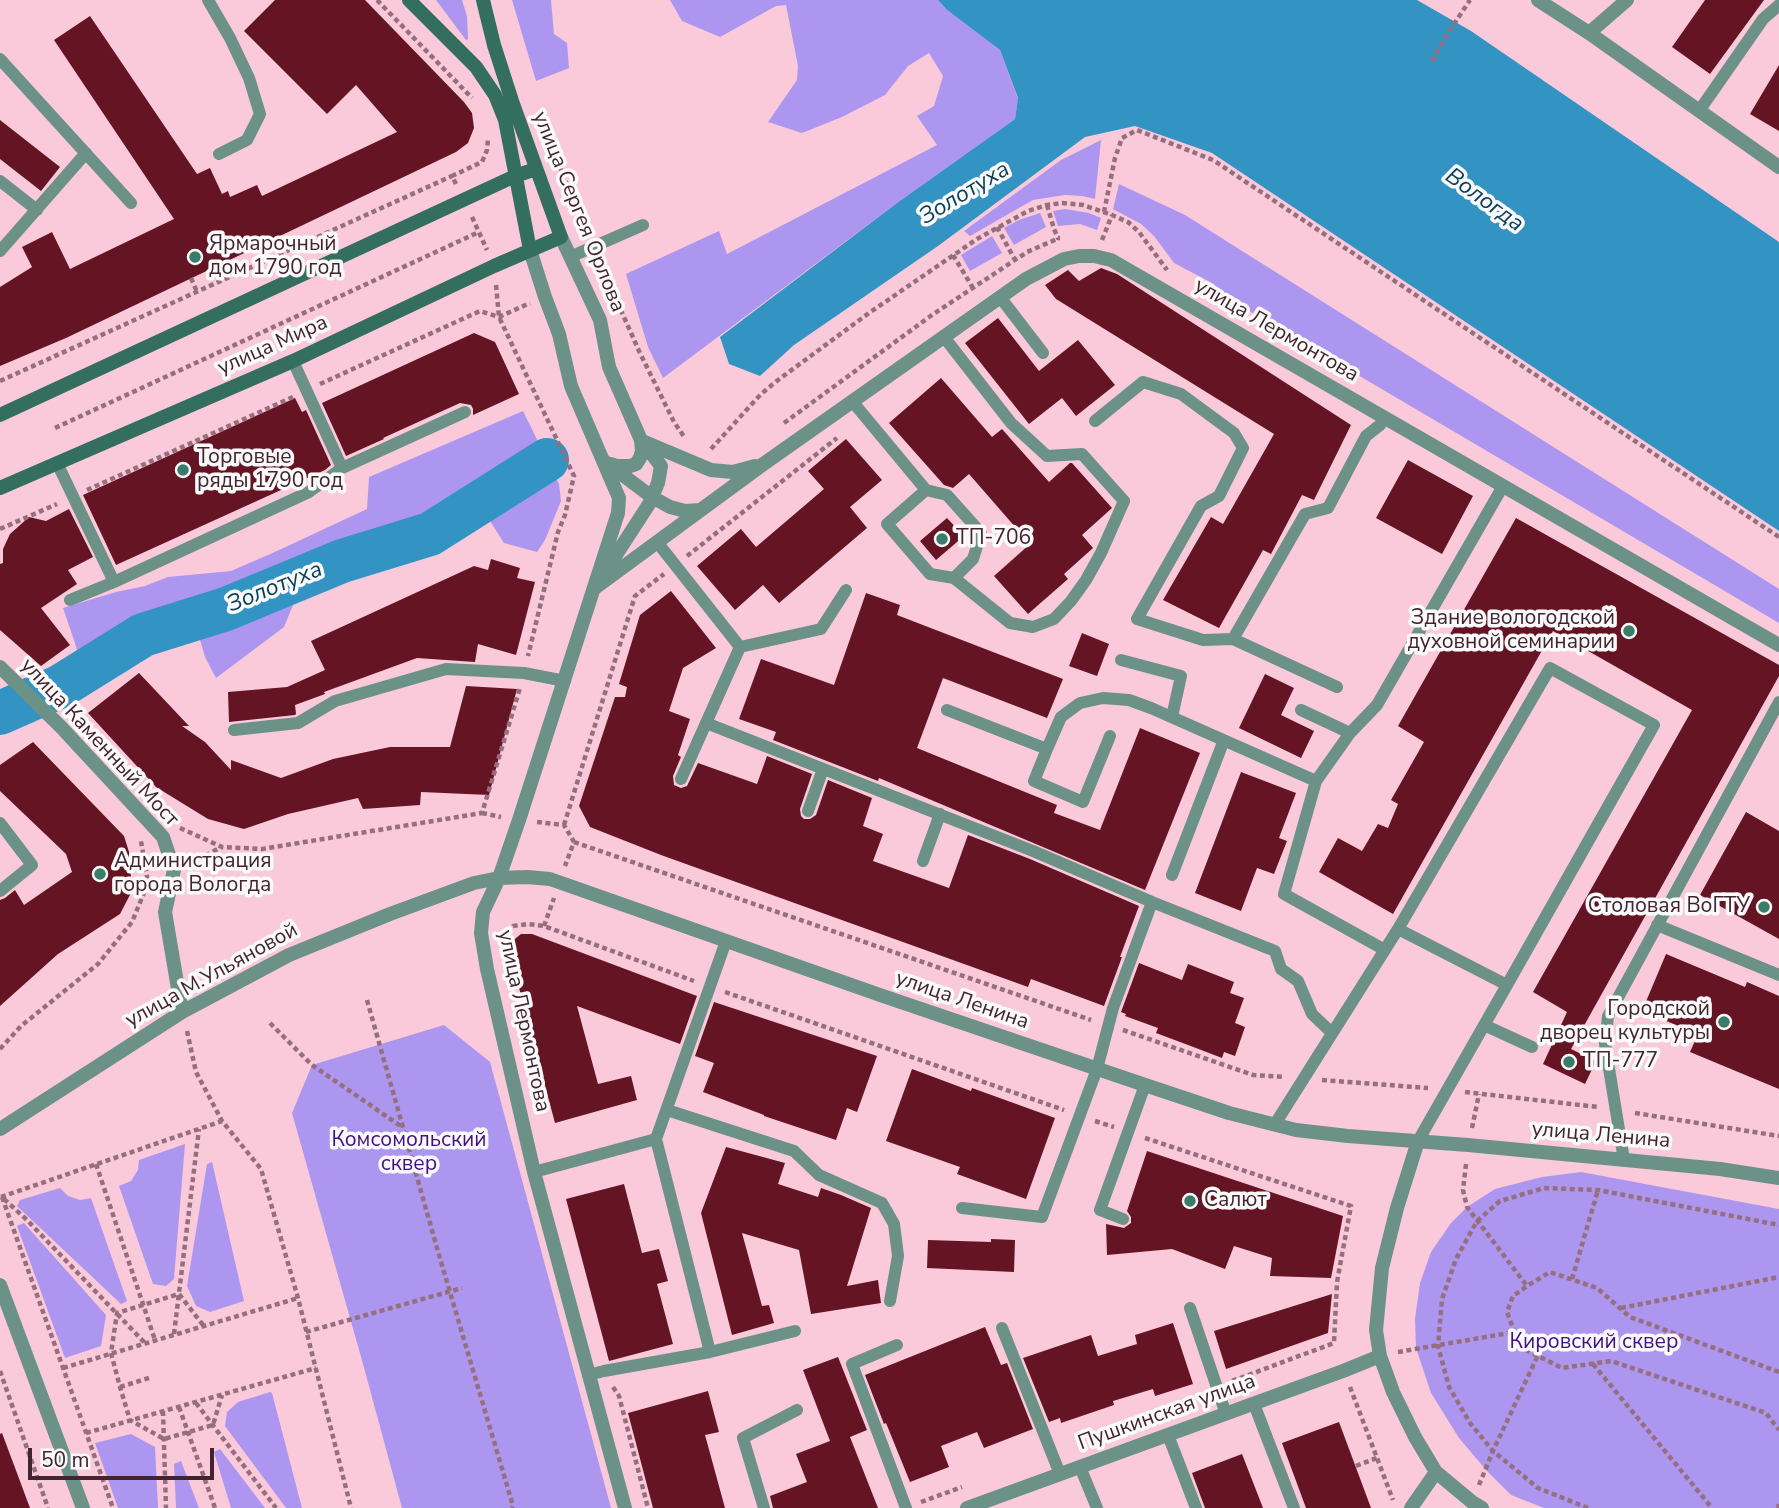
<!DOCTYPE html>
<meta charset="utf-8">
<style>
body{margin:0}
#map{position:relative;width:1779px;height:1508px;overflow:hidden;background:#facadb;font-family:"Nunito Sans",sans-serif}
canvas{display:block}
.scale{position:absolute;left:28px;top:1448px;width:186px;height:32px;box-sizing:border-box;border:4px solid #422430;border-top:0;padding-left:9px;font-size:21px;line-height:24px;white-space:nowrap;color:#422430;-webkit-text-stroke:5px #fafafa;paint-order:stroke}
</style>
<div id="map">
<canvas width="1779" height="1508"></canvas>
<div class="scale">50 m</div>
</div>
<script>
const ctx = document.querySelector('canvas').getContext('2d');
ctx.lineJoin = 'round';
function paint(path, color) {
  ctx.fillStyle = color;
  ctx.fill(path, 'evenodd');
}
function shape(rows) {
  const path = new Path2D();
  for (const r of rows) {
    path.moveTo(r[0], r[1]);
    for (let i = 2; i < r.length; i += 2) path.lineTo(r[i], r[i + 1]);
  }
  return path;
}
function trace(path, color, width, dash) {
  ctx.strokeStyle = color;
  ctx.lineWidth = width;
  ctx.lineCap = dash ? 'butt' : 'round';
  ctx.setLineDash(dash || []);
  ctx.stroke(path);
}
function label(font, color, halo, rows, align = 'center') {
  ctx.font = font + ' "Nunito Sans",sans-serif';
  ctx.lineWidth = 7;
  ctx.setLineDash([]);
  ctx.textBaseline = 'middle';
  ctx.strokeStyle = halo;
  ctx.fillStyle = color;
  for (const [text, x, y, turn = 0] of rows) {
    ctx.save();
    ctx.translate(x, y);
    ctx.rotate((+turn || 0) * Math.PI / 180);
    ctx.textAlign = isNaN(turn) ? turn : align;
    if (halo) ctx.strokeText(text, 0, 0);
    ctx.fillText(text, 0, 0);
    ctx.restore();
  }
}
paint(shape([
 [436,0,462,0,467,16,468,39,466,40],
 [512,0,551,0,554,34,567,43,569,68,536,81],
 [670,0,938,0,947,10,1000,50,1018,99,1015,119,897,203,663,378,648,347,626,274,719,231,727,254,937,145,917,116,934,106,943,76,929,53,908,66,885,95,842,117,802,133,768,122,797,80,798,66,786,5,776,6,720,37,682,21],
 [1101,140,1095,199,1082,196,1065,195,1033,200,970,236,964,231,1061,160],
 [1119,184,1185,215,1779,589,1779,623,1222,295,1214,284,1174,263,1154,236,1141,224,1113,209],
 [1065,209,1089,213,1101,218,1097,230,1080,224,1058,226,1053,211],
 [1040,213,1046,227,1014,245,1004,228,1019,220],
 [992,236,1002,253,970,271,961,255],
 [523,411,559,484,561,501,545,540,537,552,504,543,490,521,453,532,406,554,295,600,284,627,216,678,205,657,196,626,142,631,116,647,83,673,75,643,63,608,116,592,145,586,168,577,231,571,277,551,367,509,369,477],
 [444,1025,490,1062,611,1508,402,1508,363,1364,292,1113,312,1065],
 [185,1144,174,1279,166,1286,153,1284,119,1186,131,1181,138,1170,139,1160],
 [212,1162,244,1301,210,1312,196,1306,187,1286,207,1164],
 [1581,1172,1779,1209,1779,1508,1544,1508,1511,1495,1486,1470,1459,1438,1431,1393,1416,1348,1415,1319,1420,1283,1431,1252,1451,1223,1467,1207,1495,1189,1542,1177],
 [60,1188,68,1196,80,1200,91,1198,127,1301,121,1304,17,1206,20,1200],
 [24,1223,106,1315,101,1346,65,1358,17,1226],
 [270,1392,272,1393,302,1508,286,1508,225,1426,227,1412,238,1402],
 [131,1434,155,1447,158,1508,118,1508,95,1443],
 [220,1449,265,1508,231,1508,214,1452],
 [181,1461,199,1508,176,1508,174,1464]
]), '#ad96f0');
paint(shape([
 [938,0,1417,0,1471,31,1779,242,1779,531,1212,153,1135,126,1085,137,938,246,794,345,760,376,729,364,720,337,897,203,1015,119,1018,98,1000,50,947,10]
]), '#3394c4');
trace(shape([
 [0,713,61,686,143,635,226,609,342,561,430,534,547,460]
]), '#3394c4', 44);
paint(shape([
 [275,0,365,0,464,102,472,113,474,128,468,143,456,152,66,338,0,366,0,287,32,267,22,247,52,232,70,269,174,219,54,40,90,16,197,174,210,168,222,194,228,191,230,197,257,185,262,196,397,132,356,85,327,114,244,31],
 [1705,0,1764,0,1710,74,1672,47],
 [1779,65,1779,131,1750,114],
 [0,120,60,167,41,191,0,159],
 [1101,268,1117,274,1351,425,1314,500,1302,495,1271,554,1263,550,1219,628,1163,600,1211,517,1223,524,1274,434,1056,299,1045,285,1068,270,1079,281],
 [998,318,1039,371,1078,340,1115,385,1076,416,1062,398,1029,424,965,343],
 [474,333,495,342,519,394,473,415,473,409,471,405,460,403,383,438,384,439,346,456,322,403],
 [941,378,992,437,1002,429,1049,482,1070,463,1072,463,1112,508,1082,535,1093,548,1064,574,1068,579,1028,614,994,576,1030,544,969,474,953,488,944,485,889,423],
 [295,398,302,412,306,410,331,465,325,470,116,565,83,495],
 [846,439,882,480,850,507,867,528,779,603,763,585,735,610,697,566,741,529,756,547,824,489,808,471],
 [1408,460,1473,496,1442,554,1376,518],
 [69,509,93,557,68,570,77,584,41,608,70,645,41,666,0,630,0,564,3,563,3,549,10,534,29,517,46,521],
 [947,518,964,536,936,560,920,541],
 [1516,518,1779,665,1779,676,1571,1049,1596,1061,1585,1084,1543,1064,1567,1012,1533,992,1692,710,1553,631,1393,914,1319,872,1338,838,1362,851,1378,824,1388,828,1398,804,1391,800,1424,742,1398,726],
 [491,559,520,568,517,578,535,582,516,655,478,644,475,662,417,658,324,692,325,694,295,705,296,714,295,715,229,722,228,692,287,687,325,670,311,641,474,566,488,570],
 [671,591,716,648,683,668,669,711,690,719,678,755,681,757,673,776,674,785,681,788,687,786,698,763,757,784,767,756,812,774,800,809,801,816,804,819,810,819,816,815,828,780,872,798,863,826,883,834,873,861,949,888,968,835,1030,859,1139,906,1120,957,1122,957,1104,1006,1031,979,1028,987,661,855,590,827,579,806,615,697,625,697,627,687,619,684,640,615],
 [866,593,900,605,897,615,1063,679,1047,718,943,678,917,748,1057,805,1054,813,1100,830,1140,728,1200,753,1145,890,879,778,878,781,773,740,776,732,739,719,761,659,834,685],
 [1082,633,1109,644,1097,676,1069,666],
 [139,673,189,726,182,726,205,742,231,770,231,760,281,778,333,759,390,747,450,747,466,686,517,689,489,795,421,792,420,805,363,809,358,798,288,814,244,829,208,819,156,787,88,713],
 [1265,674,1294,688,1281,715,1314,731,1301,758,1239,728],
 [33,742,124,836,129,852,132,891,120,914,58,954,0,1006,0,900,5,898,15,890,24,905,72,872,66,854,0,791,0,765],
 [1241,772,1296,793,1279,838,1287,841,1274,874,1257,868,1241,911,1195,893],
 [1746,812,1779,831,1779,939,1700,895],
 [521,934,532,934,697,996,680,1044,577,1006,598,1084,631,1076,637,1100,555,1123,510,954,511,944,516,938],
 [1666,954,1745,987,1747,982,1779,996,1779,1089,1690,1052,1698,1034,1642,1011],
 [1139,963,1182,980,1188,964,1234,982,1230,993,1244,998,1235,1023,1245,1027,1235,1056,1224,1052,1222,1058,1196,1048,1156,1033,1158,1028,1125,1016,1126,1014,1121,1012],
 [714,1002,877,1056,857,1112,847,1108,836,1140,764,1116,764,1115,703,1092,714,1063,695,1056],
 [912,1069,971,1091,972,1088,1055,1118,1026,1199,957,1174,960,1167,886,1141],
 [726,1147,785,1163,778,1184,818,1197,821,1188,841,1195,871,1208,847,1286,878,1280,881,1303,811,1314,799,1250,742,1233,762,1306,769,1305,774,1323,732,1335,701,1213],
 [1147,1151,1343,1216,1331,1278,1270,1276,1272,1258,1234,1246,1225,1269,1172,1249,1107,1255,1106,1224,1124,1228,1131,1223,1131,1217,1127,1211],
 [624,1184,642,1253,659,1249,668,1281,657,1284,673,1344,609,1361,566,1199],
 [991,1239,1015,1240,1014,1272,927,1268,928,1240,991,1242],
 [1332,1294,1328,1333,1226,1369,1214,1331],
 [1173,1323,1193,1384,1155,1396,1153,1389,1113,1401,1114,1405,1061,1423,1060,1418,1049,1422,1023,1358,1091,1335,1098,1356,1137,1344,1135,1335],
 [985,1327,1001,1365,1007,1363,1033,1429,984,1448,977,1432,941,1446,949,1467,910,1482,886,1423,884,1424,865,1375],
 [838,1357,867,1430,850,1437,878,1508,773,1508,770,1496,807,1482,796,1454,830,1441,803,1370],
 [708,1391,719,1432,705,1435,725,1508,653,1508,628,1413],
 [1339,1422,1371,1508,1306,1508,1282,1443],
 [2,1433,30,1508,0,1508,0,1434],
 [1242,1454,1263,1508,1205,1508,1192,1473]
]), '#651424');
trace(shape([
 [377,0,472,98],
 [1432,61,1446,36,1470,0],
 [553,150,587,233],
 [456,184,452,176,482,162,487,150,488,139],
 [1047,205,1054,229,1058,238,1060,238],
 [1104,212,1115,158,1122,138,1137,130,1213,160,1779,537],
 [472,217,487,250],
 [997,227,1015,260],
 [1102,240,1112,215],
 [953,255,973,288],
 [600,263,639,351,674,422,685,438],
 [191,278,197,292],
 [496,285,499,317,574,476,565,515,558,532,528,656],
 [0,381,452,176],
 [320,384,480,311,499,317,530,303],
 [784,423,932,315,1027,252,1057,239],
 [55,428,479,232],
 [711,449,761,394,778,380,869,313,977,239,1028,211,1047,205,1062,203,1083,205,1112,215,1128,222,1139,232,1167,270],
 [87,490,293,397],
 [0,529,57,504],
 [687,556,837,438],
 [482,813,501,817],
 [537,822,564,825,574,842,565,866],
 [564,825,635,596,664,574],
 [180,828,222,847,262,849,482,813,520,688],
 [574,842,1091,1020],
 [190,863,222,847],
 [544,926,554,898],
 [502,939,503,936,513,926,528,924,544,926,694,981],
 [725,992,1064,1110],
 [367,1000,437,1248,513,1506,512,1508],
 [270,1023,312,1065,402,1127],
 [1123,1030,1253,1075,1285,1077],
 [187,1031,196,1072,222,1121,261,1169,298,1298,351,1508],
 [0,1049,21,1026,98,964,132,922,148,883,141,841],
 [1322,1080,1428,1088],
 [1465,1092,1598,1107],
 [1635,1113,1779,1136],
 [1095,1121,1114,1127],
 [1472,1128,1479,1094],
 [1145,1138,1351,1206,1337,1282,1334,1343,1232,1381],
 [96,1164,155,1340],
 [1466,1164,1463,1190,1467,1207,1527,1286],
 [1,1197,222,1121],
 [2,1197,113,1508],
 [4,1199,27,1220,145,1343],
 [1572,1279,1598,1190],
 [1621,1308,1779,1277],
 [203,1325,179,1294,117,1313,111,1353,120,1387,130,1420,164,1439,213,1425,222,1395],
 [306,1332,462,1288],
 [174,1334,199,1129],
 [1398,1352,1515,1332],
 [1593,1364,1712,1508],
 [63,1368,298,1298],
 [0,1371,48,1508],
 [1779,1372,1630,1317,1597,1288,1550,1272,1527,1286,1513,1296,1507,1312,1520,1347,1562,1368,1611,1361,1766,1413,1779,1430],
 [120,1387,149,1378],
 [613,1387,619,1396,648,1508],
 [1350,1387,1393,1500],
 [196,1403,276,1508],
 [179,1407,215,1508],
 [163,1411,166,1508],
 [86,1433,316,1368],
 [1356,1466,1377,1458],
 [1479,1485,1493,1451,1538,1355],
 [921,1502,962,1487],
 [1588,1508,1538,1488,1493,1451,1470,1423,1449,1387,1438,1346,1442,1299,1456,1259,1477,1221,1500,1201,1544,1188,1598,1190,1779,1225],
 [1778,1508,1779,1504]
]), '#966f7e', 4.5, [5, 3.5]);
trace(shape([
 [208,0,230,38,249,78,260,114,247,140,219,154],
 [0,59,131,203],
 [1699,111,1763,19,1779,5],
 [0,181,37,210],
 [0,251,86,153],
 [570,257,643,225],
 [1000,297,1043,353],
 [293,361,342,468],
 [852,401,926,490,947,495,981,533,973,559,954,578,1010,623,1033,627,1054,619,1071,601,1086,580,1101,553,1124,501,1082,454,1047,456,1011,423,944,337],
 [1095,421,1143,382,1181,394,1234,433,1243,448,1219,496,1201,506,1137,619,1203,640,1233,639],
 [57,463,114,582,309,492,342,468,465,412],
 [926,490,887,524,930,574,954,578],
 [657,542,740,647],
 [70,600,114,582],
 [740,647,821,629,846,590],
 [1121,660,1181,676,1172,717],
 [1337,687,1233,639,1305,514,1328,508,1366,436,1380,425,1384,417],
 [947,710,1047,749,1034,781,1083,802,1110,736],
 [1301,710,1350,733],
 [706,723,1033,851,1152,902,1275,951,1281,969,1298,981,1312,1014,1332,1033],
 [234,730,298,723,335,701,446,669,524,673,565,681],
 [1047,749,1061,717,1080,703,1103,698,1129,700,1151,708,1316,781],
 [681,779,740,647],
 [808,811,823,769],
 [0,823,32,865,0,891],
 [923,861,940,814],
 [1172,875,1224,740],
 [1657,925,1779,975],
 [1398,929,1550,668,1654,725,1507,985],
 [1385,950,1284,894,1316,781,1350,733,1377,705,1503,486],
 [1484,1025,1532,1047],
 [667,1110,794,1151,819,1175,882,1203,894,1224,898,1256,890,1301],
 [1275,1124,1398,929,1507,985,1418,1141],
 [656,1139,710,1352],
 [1624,1160,1605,1044,1608,1016,1779,702],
 [534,1172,656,1139,726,941],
 [962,1208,1042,1217,1097,1069,1113,1008,1152,902],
 [1123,1219,1100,1210,1145,1085],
 [1190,1308,1226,1414],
 [1002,1328,1060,1474],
 [897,1345,852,1364,906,1508],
 [588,1375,604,1371,710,1352,795,1331],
 [1254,1404,1294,1508],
 [1168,1435,1196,1508],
 [1080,1467,1097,1508],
 [764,1508,743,1438,797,1410]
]), '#6c9186', 12);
trace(shape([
 [1538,0,1589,33,1779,167],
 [1589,33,1627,0],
 [561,237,600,320,609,367,641,440,661,466,658,483,649,504,605,572],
 [530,250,545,297,559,334,571,386,619,498,618,513,519,820,499,878,483,912,481,933,487,969,534,1172,625,1508],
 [642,441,711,470,733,472,755,466],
 [604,461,652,497,670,507,685,511,700,510],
 [611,464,616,466,630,466,636,464,640,458,642,451,641,440],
 [596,587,762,465,1026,279,1064,259,1079,256,1094,256,1111,260,1779,645],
 [0,667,61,727,163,837,174,870,165,912,182,1012],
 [0,1129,182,1012,289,955,390,914,474,883,499,878,527,877,550,879,880,995,1145,1085,1229,1113,1296,1130,1348,1136,1468,1145,1720,1169,1779,1178],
 [1418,1141,1397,1208,1382,1268,1376,1330,1380,1356,1393,1392,1415,1437,1436,1472,1472,1502,1482,1508],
 [0,1285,83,1508],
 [967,1508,1343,1371,1380,1356],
 [1411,1508,1436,1472]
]), '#6c9186', 14);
trace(shape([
 [409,0,476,67,495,95,505,120,530,250],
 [0,415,515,176,536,169],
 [0,488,293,361,494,266,561,237,512,101,494,45,483,0]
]), '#336e5f', 14);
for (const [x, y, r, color] of [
 [195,257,7,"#3a7b6a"],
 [183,470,7,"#3a7b6a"],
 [942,539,7,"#3a7b6a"],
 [1629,631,7,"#3a7b6a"],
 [100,874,7,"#3a7b6a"],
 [1764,907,7,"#3a7b6a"],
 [1724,1022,7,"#3a7b6a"],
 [1569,1062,7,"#3a7b6a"],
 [1190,1201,7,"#3a7b6a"]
]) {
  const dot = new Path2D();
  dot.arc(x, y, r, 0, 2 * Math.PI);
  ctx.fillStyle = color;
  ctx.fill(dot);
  trace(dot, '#fafafa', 2.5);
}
label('21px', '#422430', '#fafafa', [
 ["улица Сергея Орлова",578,212,68],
 ["улица Лермонтова",1276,331,30],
 ["улица Мира",273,346,-24],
 ["улица Каменный Мост",99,743,47],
 ["улица М.Ульяновой",212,976,-29],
 ["улица Ленина",962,1001,19],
 ["улица Лермонтова",523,1021,78],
 ["улица Ленина",1601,1136,5],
 ["Пушкинская улица",1167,1413,-20]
]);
label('21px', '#422430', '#fafafa', [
 ["Ярмарочный",209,245],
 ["дом 1790 год",209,269],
 ["Торговые",197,458],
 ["ряды 1790 год",197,482],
 ["ТП-706",956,539],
 ["Здание вологодской",1615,619,"right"],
 ["духовной семинарии",1615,643,"right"],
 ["Администрация",114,862],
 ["города Вологда",114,886],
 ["Столовая ВоГТУ",1750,907,"right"],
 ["Городской",1710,1010,"right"],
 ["дворец культуры",1710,1034,"right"],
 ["ТП-777",1583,1062],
 ["Салют",1204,1201]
], 'left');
label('21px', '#420e84', '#fafafa', [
 ["Комсомольский",409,1141],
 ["сквер",409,1165],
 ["Кировский сквер",1594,1343]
]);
label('italic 23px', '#083f58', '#fafafa', [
 ["Золотуха",965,194,-31],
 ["Вологда",1484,201,36],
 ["Золотуха",275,588,-22]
]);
</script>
